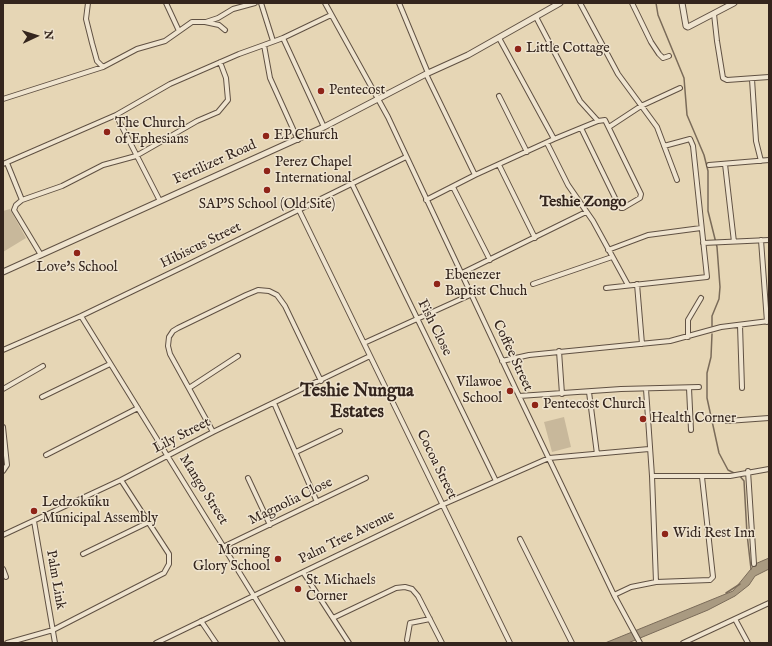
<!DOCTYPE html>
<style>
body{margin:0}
#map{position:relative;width:772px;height:646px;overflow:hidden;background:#e6d6b5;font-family:"IM FELL English",serif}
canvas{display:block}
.frame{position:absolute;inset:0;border:4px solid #34251d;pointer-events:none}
.north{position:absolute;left:16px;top:16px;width:40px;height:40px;-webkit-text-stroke:3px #efe4cf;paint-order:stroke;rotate:86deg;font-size:11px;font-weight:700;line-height:16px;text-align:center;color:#34251d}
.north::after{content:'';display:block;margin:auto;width:14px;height:18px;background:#34251d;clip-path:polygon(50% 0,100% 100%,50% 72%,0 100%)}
</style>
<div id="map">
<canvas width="772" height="646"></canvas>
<div class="frame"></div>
<div class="north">N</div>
</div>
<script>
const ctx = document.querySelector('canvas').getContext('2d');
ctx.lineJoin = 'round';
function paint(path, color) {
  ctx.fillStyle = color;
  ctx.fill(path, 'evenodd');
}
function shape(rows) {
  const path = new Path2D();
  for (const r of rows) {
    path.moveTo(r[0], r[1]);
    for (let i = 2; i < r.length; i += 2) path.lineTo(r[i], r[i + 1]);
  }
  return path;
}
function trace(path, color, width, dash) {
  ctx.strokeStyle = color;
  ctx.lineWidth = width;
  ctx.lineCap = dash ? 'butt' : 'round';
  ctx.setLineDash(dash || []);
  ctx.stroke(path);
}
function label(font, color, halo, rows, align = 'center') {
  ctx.font = font + ' "IM FELL English",serif';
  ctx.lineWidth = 3;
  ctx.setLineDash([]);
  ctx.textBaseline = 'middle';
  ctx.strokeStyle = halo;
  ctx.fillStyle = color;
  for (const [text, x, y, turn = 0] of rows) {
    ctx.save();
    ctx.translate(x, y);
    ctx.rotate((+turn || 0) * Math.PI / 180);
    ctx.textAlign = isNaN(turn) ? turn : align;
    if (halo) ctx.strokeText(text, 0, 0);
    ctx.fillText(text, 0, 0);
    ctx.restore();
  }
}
paint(shape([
 [10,209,26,238,3,252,3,211],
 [564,417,571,447,552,452,544,422]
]), '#c8b89b');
const water = shape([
 [769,558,769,569,755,576,749,585,735,596,708,610,628,643,605,643,733,591,755,564,769,558]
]);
paint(water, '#a99a81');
trace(water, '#7a6b59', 1);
trace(shape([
 [656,3,658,15,684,78,687,115,704,155,708,171,708,211,717,247,720,287,719,299,712,316,712,326],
 [712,334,711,357,707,373,707,398,719,453,728,470,736,474],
 [739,475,744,481,747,534,751,569],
 [726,593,740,584]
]), '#7a6b59', 1.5);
const minor = shape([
 [88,3,86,19,92,43,97,61,103,67],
 [166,3,179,31],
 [261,3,273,41],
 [325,3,388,117,519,396,614,595,640,643],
 [399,3,428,73],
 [580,3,618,74,657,127,677,180],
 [632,3,651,42,659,54,663,58,669,56],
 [714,14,717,41,723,78,727,80,769,77],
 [536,17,580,101,598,121,554,139],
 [206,22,218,18,233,9,255,3],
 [283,38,264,45,270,78,298,140],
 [426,74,475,175,426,200],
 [752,79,756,141,761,161],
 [499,96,527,152],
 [3,99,103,67,137,49,165,41,192,22,205,22,219,25,225,30],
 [324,127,283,38,331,15],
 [609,127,641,106,680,88],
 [581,128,617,202,621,208,623,208,640,198,641,194,605,120,598,121],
 [547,143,568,185,593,221,628,285],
 [7,163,22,200],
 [3,164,116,115],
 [725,164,734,242],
 [499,165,535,238],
 [709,165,769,160],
 [475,175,554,139,499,38],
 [352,184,496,481],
 [453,187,490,260],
 [160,201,116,115,170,84,239,54,264,45],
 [299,210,510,643],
 [761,240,767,322],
 [703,243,769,240],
 [608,250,648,235,701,228],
 [41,255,14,210,16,205,22,200,62,186,103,165,136,156,197,121,218,112,228,100,226,78,220,62],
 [460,274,586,212],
 [533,284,612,257],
 [637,284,642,344],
 [606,288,707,277,693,146,690,139,664,146],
 [81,316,283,643],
 [740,325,742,388],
 [688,337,688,320,701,298],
 [364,343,470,295],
 [3,350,81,316,187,265,406,157],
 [559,351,562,394],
 [502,361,529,355,670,341,721,327,769,321],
 [189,388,238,356],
 [689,388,691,430],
 [3,389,43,366],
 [646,389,652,476],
 [589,392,597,454],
 [519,396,621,389,699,387],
 [42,397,110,364],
 [274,403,317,502],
 [727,421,769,418],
 [3,427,7,465,3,471],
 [213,432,170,354,168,346,169,337,173,331,178,328,246,295,258,290,269,291,277,295,285,306,321,381],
 [296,452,340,431],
 [46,455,138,408],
 [748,471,754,564],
 [702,477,713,577,710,580,656,582,652,476,730,476,769,469],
 [248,478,270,525],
 [34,521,55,643],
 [3,535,121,480,213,432,370,356],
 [520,539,572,643],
 [225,546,366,478],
 [83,554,149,522],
 [3,569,6,577],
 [303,572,349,643],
 [614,595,631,587,656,582],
 [333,618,396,588,405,587,412,589,418,596,442,643],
 [735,619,748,643],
 [201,621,216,643],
 [407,640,410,623,430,619],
 [7,643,53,630,164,573,169,564,169,554,121,480],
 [156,643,444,504,549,458,649,449],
 [683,643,769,603]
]);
const tertiary = shape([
 [682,3,686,26,688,27,734,3],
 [3,272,324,127,426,74,468,55,560,3]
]);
trace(minor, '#605143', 6);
trace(tertiary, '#605143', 7);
trace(minor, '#efe4cf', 4);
trace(tertiary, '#efe4cf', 5);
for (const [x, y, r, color] of [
 [518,49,4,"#8f2418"],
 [321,91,4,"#8f2418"],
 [107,132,4,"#8f2418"],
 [266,136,4,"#8f2418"],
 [267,171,4,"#8f2418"],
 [267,190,4,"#8f2418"],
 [77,253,4,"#8f2418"],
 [437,284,4,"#8f2418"],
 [510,391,4,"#8f2418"],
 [535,405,4,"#8f2418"],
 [643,419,4,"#8f2418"],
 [34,511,4,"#8f2418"],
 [665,534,4,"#8f2418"],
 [278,559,4,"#8f2418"],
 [298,589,4,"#8f2418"]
]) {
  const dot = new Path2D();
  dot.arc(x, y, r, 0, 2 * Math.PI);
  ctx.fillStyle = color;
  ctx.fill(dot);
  trace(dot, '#efe4cf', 1.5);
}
label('14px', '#34251d', '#efe4cf', [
 ["Little Cottage",526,49],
 ["Pentecost",329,91],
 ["The Church",115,124],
 ["of Ephesians",115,140],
 ["EP Church",274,136],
 ["Perez Chapel",275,163],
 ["International",275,179],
 ["SAP'S School (Old Site)",267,205,"center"],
 ["Love's School",77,268,"center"],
 ["Ebenezer",445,276],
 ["Baptist Chuch",445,292],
 ["Vilawoe",502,383,"right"],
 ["School",502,399,"right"],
 ["Pentecost Church",543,405],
 ["Health Corner",651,419],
 ["Ledzokuku",42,503],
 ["Municipal Assembly",42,519],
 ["Widi Rest Inn",673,534],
 ["Morning",270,551,"right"],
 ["Glory School",270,567,"right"],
 ["St. Michaels",306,581],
 ["Corner",306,597]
], 'left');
label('14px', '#34251d', '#efe4cf', [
 ["Fertilizer Road",215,163,-24],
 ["Hibiscus Street",201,246,-26],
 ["Fish Close",434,328,64],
 ["Coffee Street",512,356,65],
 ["Lily Street",182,436,-27],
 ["Cocoa Street",436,465,64],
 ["Mango Street",203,490,58],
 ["Magnolia Close",291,502,-26],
 ["Palm Tree Avenue",347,538,-26],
 ["Palm Link",55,580,80]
]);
label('bold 15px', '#34251d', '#efe4cf', [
 ["Teshie Zongo",583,203]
]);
label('bold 18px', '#34251d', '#efe4cf', [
 ["Teshie Nungua",357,392],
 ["Estates",357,413]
]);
</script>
